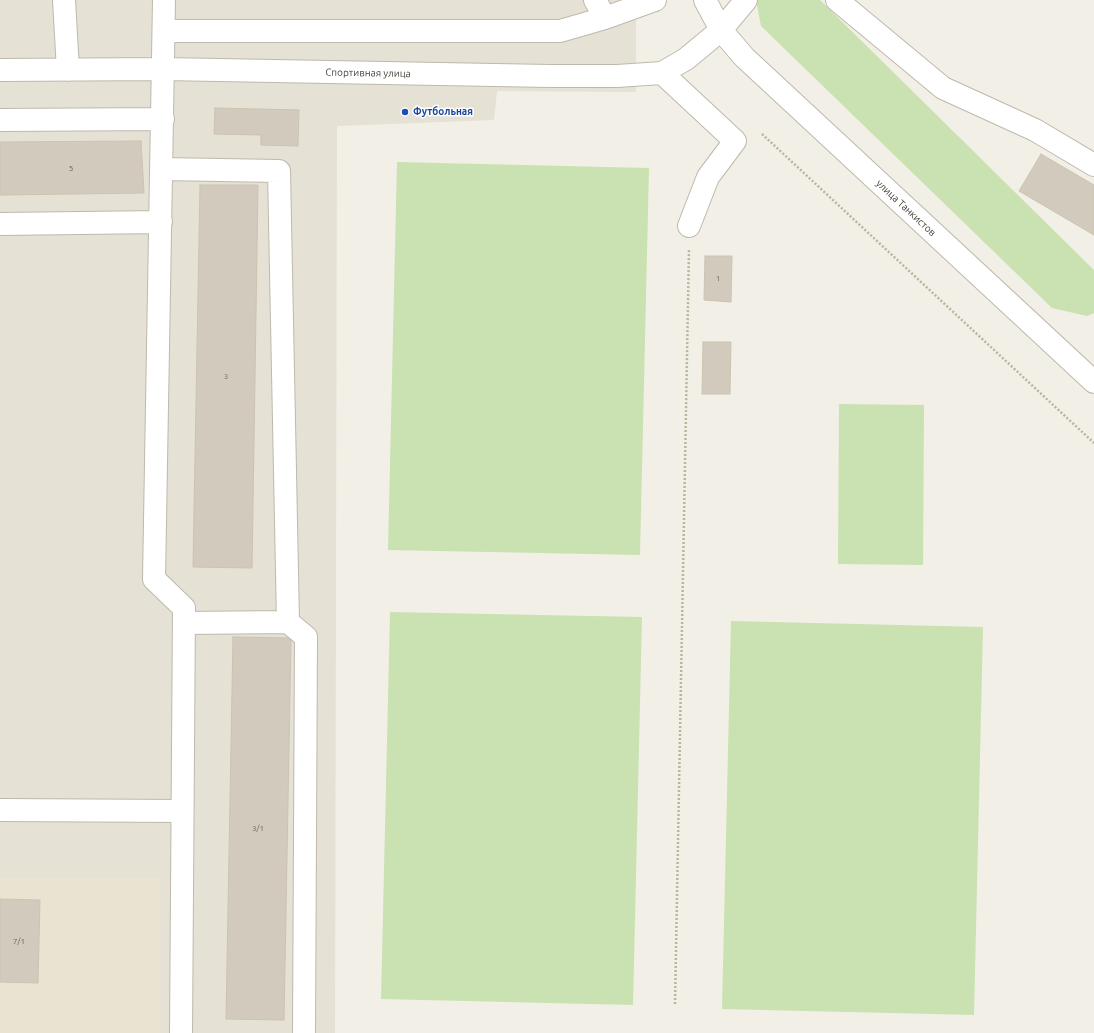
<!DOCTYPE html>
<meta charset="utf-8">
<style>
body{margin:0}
canvas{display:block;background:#f1efe6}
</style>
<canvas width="1094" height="1033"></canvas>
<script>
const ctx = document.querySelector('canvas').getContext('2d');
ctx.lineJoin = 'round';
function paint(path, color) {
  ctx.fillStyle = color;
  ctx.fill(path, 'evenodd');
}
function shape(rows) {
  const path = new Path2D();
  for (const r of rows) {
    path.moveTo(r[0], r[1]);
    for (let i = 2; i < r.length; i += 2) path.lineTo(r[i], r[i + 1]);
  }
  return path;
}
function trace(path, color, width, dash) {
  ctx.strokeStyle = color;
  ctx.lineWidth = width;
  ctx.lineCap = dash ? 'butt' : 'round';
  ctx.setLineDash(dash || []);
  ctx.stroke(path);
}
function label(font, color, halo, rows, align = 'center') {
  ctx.font = font + ' Ubuntu,sans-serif';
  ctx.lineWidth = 3;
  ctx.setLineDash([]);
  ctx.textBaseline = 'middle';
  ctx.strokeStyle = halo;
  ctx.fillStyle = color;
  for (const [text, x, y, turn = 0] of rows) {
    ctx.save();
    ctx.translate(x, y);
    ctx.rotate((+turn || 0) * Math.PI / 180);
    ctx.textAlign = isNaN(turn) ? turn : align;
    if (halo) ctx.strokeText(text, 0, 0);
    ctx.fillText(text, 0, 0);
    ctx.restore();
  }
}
paint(shape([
 [0,0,636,0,636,92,497,91,494,120,337,126,335,1033,0,1033]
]), '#e5e1d5');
paint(shape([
 [0,878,160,878,160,1033,0,1033]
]), '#e9e4d1');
paint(shape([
 [756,0,820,0,1094,270,1094,313,1087,316,1052,308,761,26],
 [397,162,649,168,640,555,388,550],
 [839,404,924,405,923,565,838,564],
 [390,612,642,617,633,1005,381,999],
 [731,621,983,627,974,1015,722,1009]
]), '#cae2b2');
const building = shape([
 [215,108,299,110,298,146,261,145,261,135,214,134,215,108],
 [141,141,144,193,0,195,0,142,141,141],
 [1041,154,1094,185,1094,235,1019,191,1041,154],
 [200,185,258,185,252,568,193,567,200,185],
 [705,256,732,256,731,302,704,300,705,256],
 [703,342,731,342,730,394,702,394,703,342],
 [233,637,291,638,284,1020,226,1019,233,637],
 [0,899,40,900,38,983,0,982,0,899]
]);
paint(building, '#d2cbbd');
trace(building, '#ccc3b0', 1);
const minor = shape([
 [64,0,68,70],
 [164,0,154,579,184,608,181,1033],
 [595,0,605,18,655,0],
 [705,0,721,30,744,57,1094,382],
 [837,0,943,88,1035,130,1094,165],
 [164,31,560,31,605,18],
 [0,70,163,69,550,76,617,76,662,73,686,59,721,30,746,0],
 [662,73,735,141,708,177,689,226],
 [0,120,163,119],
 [162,169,279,171,288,622,306,637,304,1033],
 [0,224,161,222],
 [184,623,288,622],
 [0,810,182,811]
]);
trace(minor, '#bfb9ad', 24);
trace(shape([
 [762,134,1094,443],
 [675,1004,689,249]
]), '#bcb39c', 2.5, [2, 2]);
trace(minor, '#fff', 22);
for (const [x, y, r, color] of [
 [405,112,4,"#1a4fb4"]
]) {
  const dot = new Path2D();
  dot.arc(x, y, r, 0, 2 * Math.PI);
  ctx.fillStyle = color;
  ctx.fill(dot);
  trace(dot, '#fff', 1.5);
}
label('8px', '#676258', null, [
 ["5",71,168],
 ["1",718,278],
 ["3",226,376],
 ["3/1",258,828],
 ["7/1",19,941]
]);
label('10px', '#433f36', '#fff', [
 ["Спортивная улица",368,73,1],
 ["улица Танкистов",906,208,43]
]);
label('bold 10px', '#164399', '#fff', [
 ["Футбольная",413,112]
], 'left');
</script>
